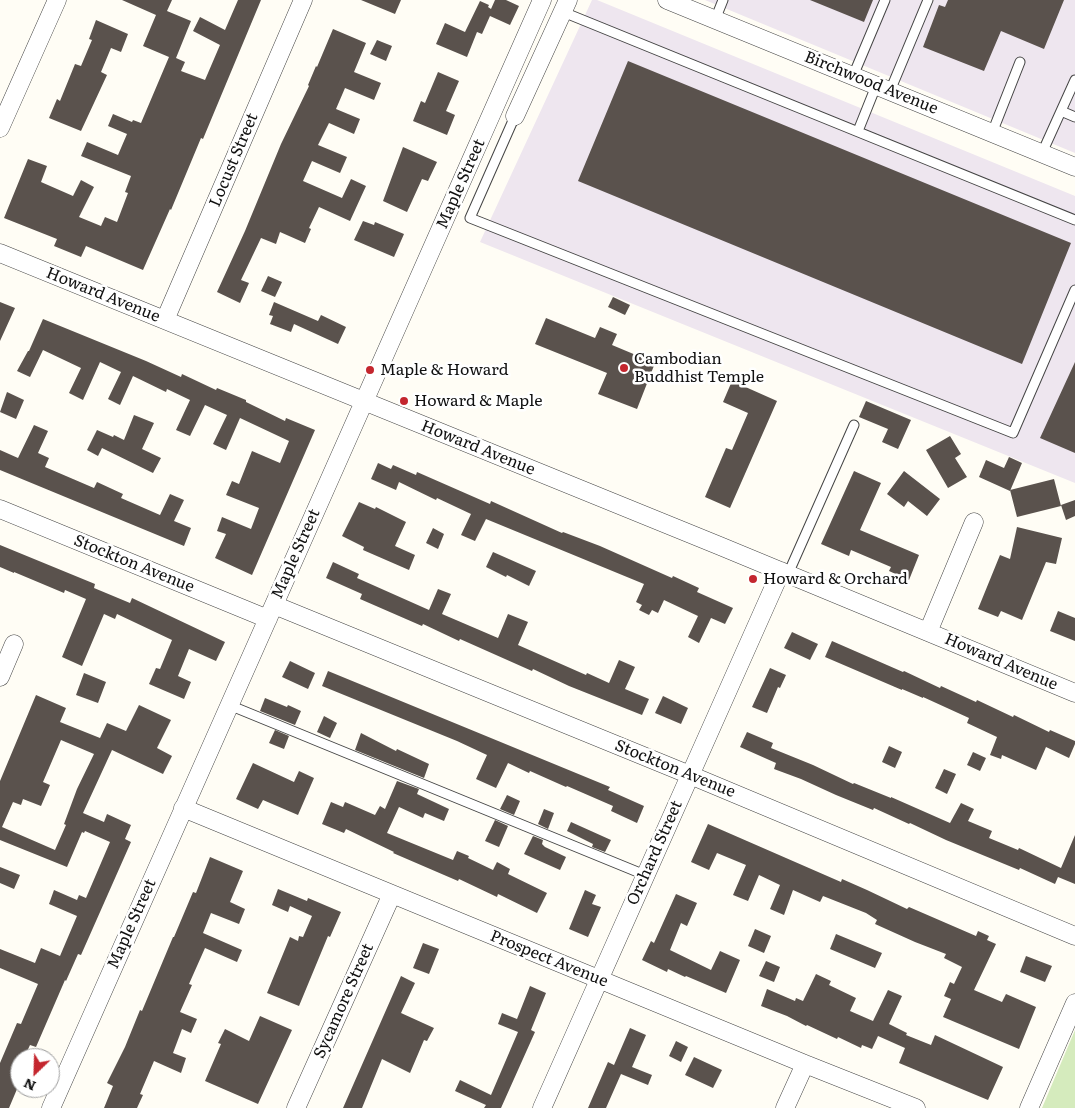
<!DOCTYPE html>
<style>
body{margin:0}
#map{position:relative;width:1075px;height:1108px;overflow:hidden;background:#fffdf5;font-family:Literata,serif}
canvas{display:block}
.north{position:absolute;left:10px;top:1048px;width:50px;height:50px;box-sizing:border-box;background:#fff;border:1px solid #a0a0a0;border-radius:50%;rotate:204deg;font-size:14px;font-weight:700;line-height:20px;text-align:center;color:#111}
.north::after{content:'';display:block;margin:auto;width:18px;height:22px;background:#c4262e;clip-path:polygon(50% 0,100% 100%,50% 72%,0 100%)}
</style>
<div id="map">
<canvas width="1075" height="1108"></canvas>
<div class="north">N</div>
</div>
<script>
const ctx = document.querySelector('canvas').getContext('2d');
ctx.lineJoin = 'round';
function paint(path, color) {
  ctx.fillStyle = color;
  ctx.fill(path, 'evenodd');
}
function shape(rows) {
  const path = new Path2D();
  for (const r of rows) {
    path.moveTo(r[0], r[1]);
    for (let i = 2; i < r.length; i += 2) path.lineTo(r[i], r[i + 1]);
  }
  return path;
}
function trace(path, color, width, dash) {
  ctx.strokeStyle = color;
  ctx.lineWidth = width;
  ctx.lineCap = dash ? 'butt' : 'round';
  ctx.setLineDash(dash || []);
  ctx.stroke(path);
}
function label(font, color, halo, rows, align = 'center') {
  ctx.font = font + ' Literata,serif';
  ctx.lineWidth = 5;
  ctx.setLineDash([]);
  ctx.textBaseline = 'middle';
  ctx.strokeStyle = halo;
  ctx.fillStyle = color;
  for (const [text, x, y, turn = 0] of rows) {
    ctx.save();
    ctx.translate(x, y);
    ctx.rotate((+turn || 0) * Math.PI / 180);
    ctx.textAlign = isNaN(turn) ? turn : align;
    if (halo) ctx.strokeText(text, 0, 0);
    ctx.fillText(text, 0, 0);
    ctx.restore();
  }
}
paint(shape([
 [592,0,597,0,1075,196,1075,483,480,242],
 [705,0,1075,0,1075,153]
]), '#eee6ef');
paint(shape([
 [1075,1030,1075,1108,1042,1108]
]), '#d5ebbd');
paint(shape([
 [122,0,172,0,167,11,191,21,176,58,185,62,181,71,205,80,220,45,193,31,200,17,225,30,238,0,261,0,203,139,201,138,171,210,170,209,143,270,86,246,81,257,54,246,57,239,4,218,28,159,47,166,41,182,73,196,81,180,94,187,79,217,101,226,105,217,117,222,128,193,125,192,131,176,81,156,87,142,118,155,127,134,108,126,113,114,132,122,133,120,141,123,169,57,143,46,156,15],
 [361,0,401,0,395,14],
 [495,0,506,0,519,6,510,25,490,16,482,34,477,32,467,57,436,44,445,23,465,32,480,1,489,5,488,7,491,9],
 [810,0,873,0,864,22],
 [948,0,1064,0,1044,49,1001,31,984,71,923,47,939,5,945,7],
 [96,20,128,34,121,52,111,48,101,72,107,75,81,131,49,118,57,99,60,101,75,64,81,66,92,40,89,39],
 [333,29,366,43,354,72,381,83,374,100,345,88,336,109,360,119,354,134,329,123,318,145,347,157,340,173,312,161,303,181,342,198,351,179,366,186,350,221,319,207,309,228,311,229,305,243,280,232,276,244,261,238,241,280,249,283,240,303,217,292,245,231,281,144,309,86,308,85,316,66,317,67],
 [377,40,392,46,386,61,370,54],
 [628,61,1071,243,1022,364,578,181],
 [438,72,459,81,446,111,455,115,447,135,413,121,421,101,425,103],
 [403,147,437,162,428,181,422,179,407,212,383,201],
 [363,221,374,225,375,222,404,234,394,257,354,240],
 [268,276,282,282,275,297,261,291],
 [613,297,630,305,625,315,608,307],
 [0,302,15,308,0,341],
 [274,302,318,321,321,315,346,327,338,344,294,324,291,332,270,324,273,316,269,315],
 [546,318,595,338,600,327,617,334,612,345,655,363,637,409,598,394,607,373,535,344],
 [43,319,146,361,181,377,182,374,216,390,217,388,246,400,246,402,285,421,286,418,315,430,252,575,215,558,226,534,217,531,222,517,251,529,259,508,226,495,232,481,239,484,252,451,280,463,289,441,240,418,226,450,213,444,227,415,205,405,190,436,176,430,190,400,167,389,166,392,133,376,120,405,108,399,121,372,100,362,83,400,69,393,81,368,43,350,30,377,17,371,28,351,29,351],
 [1075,362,1075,453,1040,438],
 [732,381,777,401,730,508,705,497,726,448,732,450,748,413,723,402],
 [7,392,24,400,16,419,0,412],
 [866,401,911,420,898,449,882,442,888,429,859,417],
 [134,415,154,423,142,449,161,458,153,473,102,448,98,456,87,450,97,430,113,437,114,435,124,440],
 [34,425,48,431,38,453,49,458,45,467,94,488,97,482,123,494,121,498,160,515,170,494,184,500,174,521,191,528,184,546,0,470,0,450,18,458],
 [950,436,961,454,955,458,967,477,948,488,926,450],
 [1009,457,1022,463,1010,491,979,477,986,460,1004,468],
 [378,463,391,469,393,465,416,475,417,472,490,504,491,501,562,533,563,532,600,546,672,578,673,576,699,588,697,592,733,608,725,624,711,618,699,643,688,637,698,616,664,600,658,613,652,610,649,615,639,610,642,605,636,602,644,584,486,519,475,541,461,535,471,514,437,498,436,500,399,482,396,490,371,479],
 [854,471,881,483,860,530,919,555,909,580,889,571,891,567,851,550,849,556,821,544],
 [904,471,940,499,927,516,908,501,904,507,887,494],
 [1054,479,1061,506,1017,517,1010,490],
 [1075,500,1075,516,1066,520,1061,505],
 [359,502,375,509,376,507,406,522,395,546,415,555,409,570,363,550,364,547,342,536],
 [1017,527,1062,538,1056,564,1046,562,1022,620,1001,611,998,617,978,609,1000,555,1010,559],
 [433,528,444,534,438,549,426,543],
 [0,545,95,584,94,588,130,603,132,598,225,642,216,661,189,649,178,676,191,682,184,699,149,684,156,668,160,669,172,640,117,614,115,619,104,614,82,666,62,657,86,599,65,590,64,593,14,572,14,573,0,567],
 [493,552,536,571,529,586,507,575,506,577,486,567],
 [333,562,359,574,357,578,429,610,438,589,451,594,442,614,498,638,508,614,528,622,518,645,586,675,587,673,609,683,619,660,635,667,625,689,649,699,642,715,569,686,533,669,532,671,460,639,459,641,423,624,422,626,360,599,362,594,326,578],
 [1058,611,1075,618,1075,641,1050,631],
 [792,632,818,644,810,660,784,648],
 [832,641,903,672,904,671,940,688,941,686,976,702,977,700,1013,717,1014,715,1049,732,1050,730,1075,741,1075,744,1069,758,1046,747,1036,770,1002,755,1001,759,990,755,997,737,967,723,969,718,923,697,923,698,902,689,902,690,825,657],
 [290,661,315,673,308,689,282,677],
 [770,668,786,675,780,688,778,687,767,713,752,707],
 [328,671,610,787,608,790,644,806,637,823,611,811,613,806,567,786,566,787,530,771,529,773,508,763,496,788,476,779,487,755,457,741,322,686],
 [84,673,106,682,98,703,76,695],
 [36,695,66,708,60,722,100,738,107,723,126,731,139,705,171,720,157,748,172,756,163,774,112,750,83,813,104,822,107,814,131,825,125,839,131,842,81,955,78,954,66,981,65,980,36,1047,30,1045,24,1058,20,1058,20,1082,9,1108,0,1108,0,1063,17,1023,21,1024,38,984,0,968,0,949,35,963,41,948,60,956,77,916,49,904,54,890,77,900,79,895,86,898,110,842,85,831,84,833,82,832,67,867,0,840,0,781],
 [61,740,94,754,77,789,64,824,66,825,55,850,2,827,13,802,21,805,23,799,41,806,50,785,43,782],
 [663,696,688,708,681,724,655,713],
 [265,698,287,707,288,705,301,711,295,725,260,711],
 [324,716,337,723,330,738,317,732],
 [275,730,289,736,284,749,269,743],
 [747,732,773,743,771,748,813,765,853,784,854,783,891,798,891,797,950,823,961,803,974,809,968,821,992,831,989,838,1018,850,1019,848,1061,868,1075,835,1075,884,1058,877,1055,884,1020,868,1019,870,946,840,910,823,909,824,874,808,873,810,836,795,801,779,774,769,776,763,740,747],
 [361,733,396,751,397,749,429,764,424,778,355,750],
 [889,746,902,752,895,768,882,762],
 [973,752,986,758,980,771,967,765],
 [253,763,294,782,299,771,314,778,298,815,263,800,258,809,236,799],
 [944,769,956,774,947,794,935,788],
 [397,781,419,789,417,794,449,809,444,821,425,813,423,818,399,807,387,833,453,860,457,851,469,856,468,858,493,870,497,862,510,869,508,874,547,893,537,913,498,894,497,897,459,879,458,881,393,853,394,852,346,829,344,833,322,824,331,802,343,807,345,802,375,815,380,806,385,809],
 [507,795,520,801,514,815,500,809],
 [544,809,554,813,548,829,538,824],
 [495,820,508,826,499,847,485,841],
 [571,822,611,840,605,852,592,847,593,844,567,831],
 [708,824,841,882,842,879,867,890,907,909,909,907,976,936,978,931,989,936,987,940,996,944,974,990,1002,1002,1006,994,1036,1007,1019,1049,943,1017,951,999,944,996,950,982,954,984,962,967,944,958,946,954,915,942,875,924,877,920,866,913,823,896,820,902,793,890,784,915,770,909,780,885,759,875,748,901,733,895,746,865,717,853,709,870,691,862],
 [533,836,543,840,542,844,545,847,566,857,560,870,524,854],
 [210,857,243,871,230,902,245,909,239,924,211,913,203,933,242,950,237,962,205,948,189,984,192,985,180,1012,197,1019,191,1033,182,1029,173,1053,186,1058,181,1073,154,1061,140,1094,143,1095,137,1108,104,1108,113,1086,107,1083,125,1047,140,1010,142,1011,173,937,174,937,193,892,196,893],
 [0,867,20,875,14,889,0,883],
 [278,889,307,901,308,898,341,912,330,937,328,936,299,1006,267,993,290,937,298,941,299,936,303,937,312,916,290,906,288,912,272,905],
 [585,890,596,895,592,904,601,907,588,937,569,929],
 [676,894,697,903,687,926,681,923,670,950,711,970,720,951,740,960,726,993,686,976,685,977,668,969,667,972,642,960,651,941,654,943],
 [755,929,771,936,764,953,748,946],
 [836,934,882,953,875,968,830,949],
 [423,943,439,949,429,974,413,968],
 [1026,956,1052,966,1045,982,1020,972],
 [766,961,780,967,774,982,759,976],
 [816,974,831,981,829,985,856,998,850,1011,873,1021,888,990,902,996,889,1024,907,1033,906,1035,931,1045,935,1035,1003,1067,988,1100,899,1063,905,1048,878,1036,872,1049,862,1045,861,1048,838,1037,837,1039,807,1025,806,1026,787,1016,761,1006,767,989,795,1001,796,998,803,1001],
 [401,976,415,983,401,1013,434,1028,427,1041,424,1040,410,1073,382,1059,362,1108,343,1108],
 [530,986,546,993,531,1030,535,1032,501,1108,484,1108,486,1105,455,1091,460,1080,491,1095,518,1032,498,1024,502,1013,517,1019],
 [260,1016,292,1030,258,1104,205,1081,221,1044,218,1043,225,1029,249,1041],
 [630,1028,646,1035,632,1067,652,1075,648,1085,621,1074,606,1108,588,1108,608,1062,614,1065],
 [676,1041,688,1047,681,1062,669,1056],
 [694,1057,722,1070,713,1088,685,1075]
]), '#5a524d');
const lane = shape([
 [563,12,1075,220],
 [715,20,723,0],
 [853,76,885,0],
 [890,91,928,0],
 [1061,111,1075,117],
 [515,116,470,218,1013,433,1075,290],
 [858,131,876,86],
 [992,133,1020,62],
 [1042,153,1075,80],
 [788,574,854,425],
 [229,705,645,875]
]);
const street = shape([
 [667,0,1075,167],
 [515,116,568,0],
 [0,128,57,0],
 [0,253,720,546,1075,693],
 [165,320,303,0],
 [0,509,268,619],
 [274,605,690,775,1075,936],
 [928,632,974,522],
 [0,677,14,644],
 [183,808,805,1064,916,1108],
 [51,1108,542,0],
 [296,1108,392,894],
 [542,1108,781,571],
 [785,1108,805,1064],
 [1029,1108,1075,1003]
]);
trace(lane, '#444', 11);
trace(street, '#444', 19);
trace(lane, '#fff', 9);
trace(street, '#fff', 18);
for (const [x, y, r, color] of [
 [624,368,5,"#c4262e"],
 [370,370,5,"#c4262e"],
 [404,401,5,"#c4262e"],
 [753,579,5,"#c4262e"]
]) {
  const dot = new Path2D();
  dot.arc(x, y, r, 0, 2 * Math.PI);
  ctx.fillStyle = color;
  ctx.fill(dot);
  trace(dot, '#fff', 2);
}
label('16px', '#111', '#fff', [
 ["Birchwood Avenue",871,83,22],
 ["Locust Street",234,160,-67],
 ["Maple Street",461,184,-66],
 ["Howard Avenue",103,295,22],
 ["Howard Avenue",478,448,22],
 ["Maple Street",296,554,-66],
 ["Stockton Avenue",134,564,22],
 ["Howard Avenue",1001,662,23],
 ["Stockton Avenue",675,769,22],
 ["Orchard Street",655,853,-66],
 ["Maple Street",132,924,-66],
 ["Prospect Avenue",549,959,22],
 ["Sycamore Street",344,1001,-66]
]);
label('16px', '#111', '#fff', [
 ["Cambodian",634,359],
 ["Buddhist Temple",634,377],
 ["Maple & Howard",380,370],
 ["Howard & Maple",414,401],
 ["Howard & Orchard",763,579]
], 'left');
</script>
